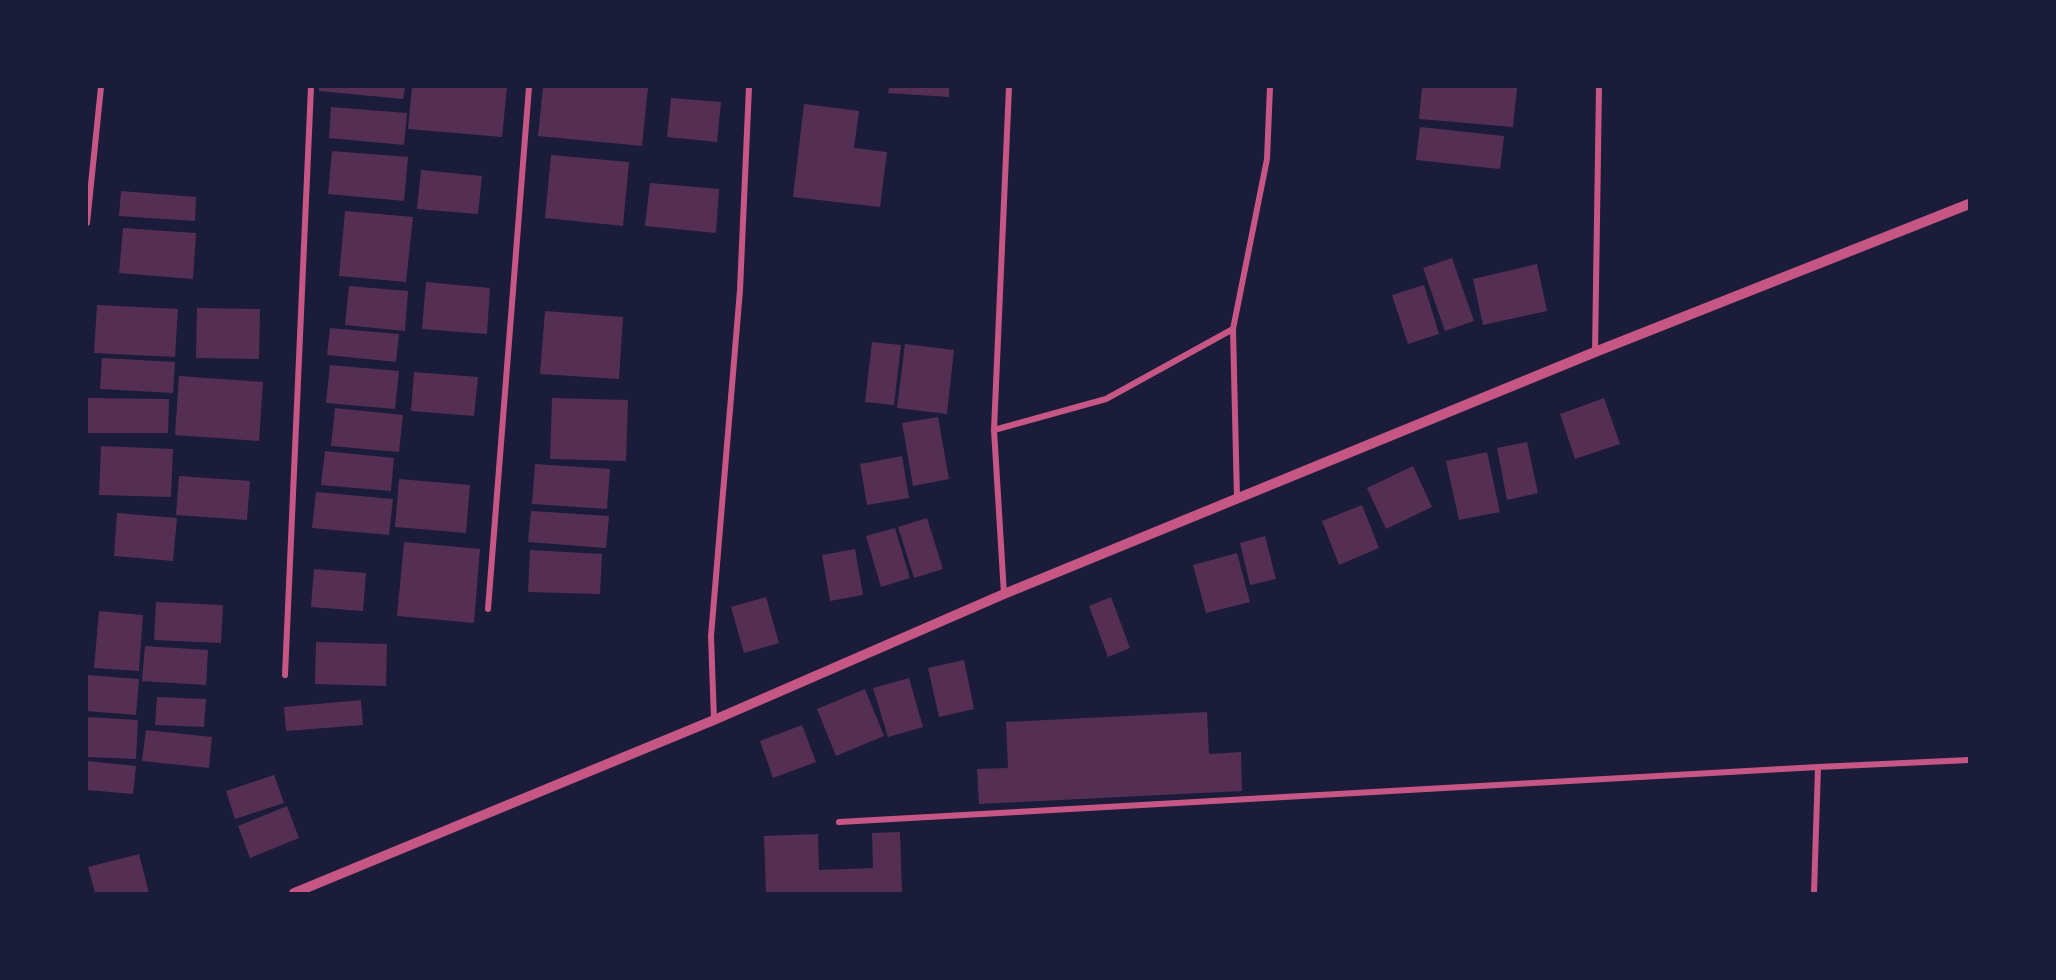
<!DOCTYPE html>
<style>
body{margin:0}
#map{position:relative;width:2056px;height:980px;overflow:hidden;background:#1b1b3a;font-family:"Open Sans",sans-serif}
canvas{display:block}
.frame{position:absolute;inset:0;border:88px solid #1b1b3a;pointer-events:none}
</style>
<div id="map">
<canvas width="2056" height="980"></canvas>
<div class="frame"></div>
</div>
<script>
const ctx = document.querySelector('canvas').getContext('2d');
ctx.lineJoin = 'round';
function paint(path, color) {
  ctx.fillStyle = color;
  ctx.fill(path, 'evenodd');
}
function shape(rows) {
  const path = new Path2D();
  for (const r of rows) {
    path.moveTo(r[0], r[1]);
    for (let i = 2; i < r.length; i += 2) path.lineTo(r[i], r[i + 1]);
  }
  return path;
}
function trace(path, color, width, dash) {
  ctx.strokeStyle = color;
  ctx.lineWidth = width;
  ctx.lineCap = dash ? 'butt' : 'round';
  ctx.setLineDash(dash || []);
  ctx.stroke(path);
}
paint(shape([
 [319,87,405,87,403,99,319,91],
 [412,87,507,87,502,137,408,129],
 [543,87,648,87,642,146,538,136],
 [889,87,949,87,949,97,888,93],
 [1422,87,1517,88,1513,127,1419,119],
 [671,98,721,102,717,142,667,137],
 [804,104,859,111,854,148,887,152,880,207,793,197],
 [331,107,407,113,404,145,329,138],
 [1420,127,1504,136,1500,169,1416,160],
 [332,151,408,157,404,201,328,194],
 [551,155,629,162,623,226,545,218],
 [421,170,482,176,478,214,417,209],
 [650,183,719,189,716,233,645,226],
 [121,191,196,197,195,221,119,216],
 [345,211,413,217,406,282,339,276],
 [123,228,196,233,193,279,119,273],
 [1452,258,1474,321,1445,331,1423,268],
 [1537,264,1547,311,1483,325,1473,279],
 [426,282,490,288,487,334,422,329],
 [1424,285,1439,334,1408,344,1392,295],
 [349,286,408,291,405,331,345,325],
 [97,305,178,309,175,357,94,353],
 [197,308,260,309,259,359,196,358],
 [545,311,623,317,619,379,540,374],
 [330,328,399,334,396,362,327,355],
 [872,342,901,345,894,405,865,402],
 [905,344,954,350,947,414,897,408],
 [102,358,175,362,173,393,100,389],
 [330,365,399,371,395,409,326,403],
 [414,372,478,377,474,416,411,411],
 [179,376,263,382,259,441,175,435],
 [87,398,169,399,168,433,87,433],
 [552,398,628,400,626,461,550,459],
 [1604,398,1620,444,1575,459,1560,414],
 [335,408,403,415,399,452,331,446],
 [938,417,949,479,913,486,902,423],
 [1527,442,1538,493,1507,500,1497,448],
 [101,446,173,449,171,497,99,495],
 [325,451,394,458,391,491,321,485],
 [1487,452,1500,512,1459,520,1446,461],
 [902,456,909,498,867,505,860,464],
 [535,464,610,469,607,509,532,504],
 [1413,466,1432,507,1386,529,1367,488],
 [179,476,250,481,247,520,176,515],
 [399,479,470,485,466,533,395,527],
 [316,492,393,499,389,535,312,528],
 [1362,505,1379,548,1339,565,1322,521],
 [531,511,609,516,606,548,528,542],
 [117,513,177,518,173,561,114,556],
 [927,518,943,569,914,578,898,527],
 [895,528,910,578,881,587,866,536],
 [1265,536,1276,579,1250,585,1240,543],
 [404,542,480,549,474,623,397,616],
 [855,549,863,595,830,601,822,555],
 [530,550,602,554,600,594,528,592],
 [1237,553,1250,602,1206,613,1193,565],
 [314,569,366,573,363,611,311,607],
 [766,597,779,643,744,653,731,607],
 [1111,597,1130,648,1108,657,1089,606],
 [156,602,223,605,221,643,154,640],
 [99,611,143,615,139,671,94,668],
 [316,642,387,644,386,686,315,684],
 [145,646,208,650,206,685,142,681],
 [964,660,974,709,939,717,928,668],
 [87,675,139,679,136,715,87,711],
 [909,678,923,727,888,737,873,688],
 [865,689,884,736,836,756,817,709],
 [157,697,206,699,204,727,155,725],
 [361,700,363,725,286,731,284,707],
 [1207,712,1209,754,1241,752,1242,791,979,804,977,769,1008,768,1006,722],
 [87,717,138,720,136,759,87,757],
 [802,725,816,762,773,778,760,741],
 [146,730,212,737,209,768,142,761],
 [87,761,136,766,133,794,87,790],
 [274,775,284,803,235,819,226,791],
 [287,806,299,838,250,858,238,826],
 [900,832,902,893,766,893,764,836,818,834,819,870,873,868,872,833],
 [139,854,149,893,95,893,88,867]
]), '#542f53');
trace(shape([
 [87,223,101,87],
 [1233,329,1237,499],
 [1595,352,1599,87],
 [994,430,1106,399,1233,329,1267,159,1270,87],
 [1004,594,994,430,1009,87],
 [488,609,529,87],
 [285,675,311,87],
 [714,720,711,636,740,290,749,87],
 [839,822,1818,767,1969,760],
 [1814,893,1818,767]
]), '#c65784', 6);
trace(shape([
 [294,893,714,720,1004,594,1595,352,1969,204]
]), '#c65784', 10);
</script>
